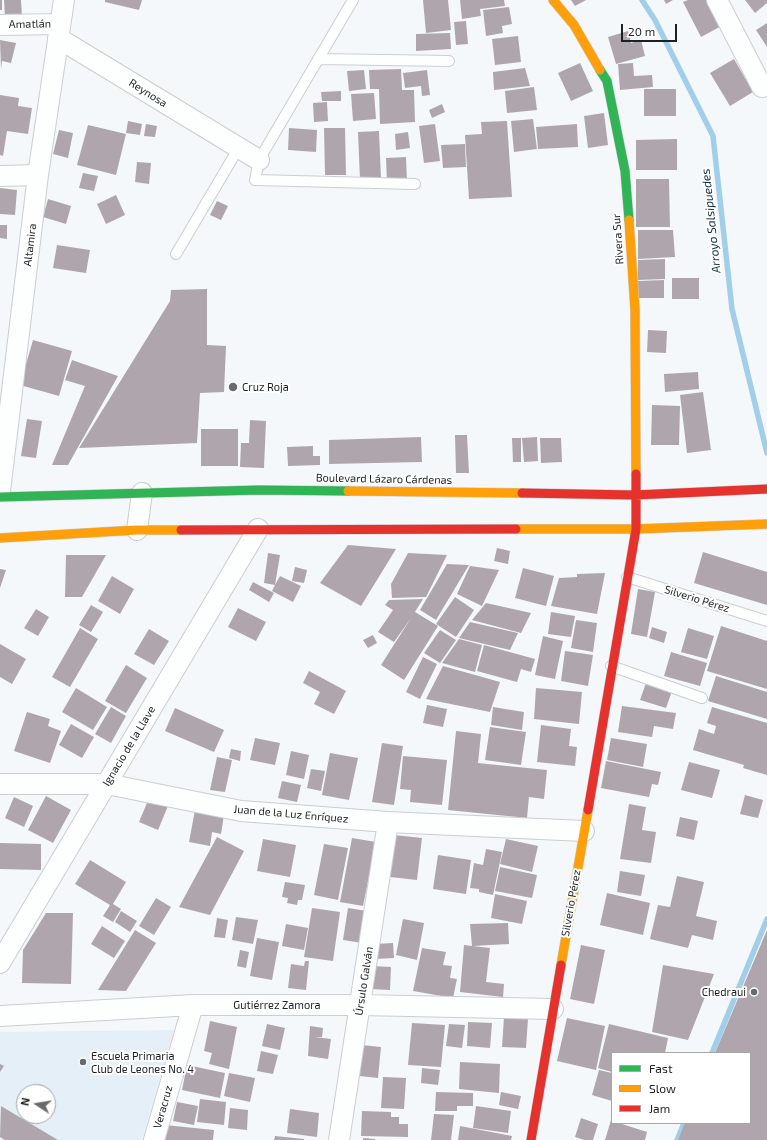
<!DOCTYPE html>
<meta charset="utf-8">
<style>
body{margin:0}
#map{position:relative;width:767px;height:1140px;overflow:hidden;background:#f4f8fb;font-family:"Exo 2",sans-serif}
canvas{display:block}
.legend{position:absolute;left:611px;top:1052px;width:140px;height:72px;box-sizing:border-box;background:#fff;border:1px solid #a4a6a7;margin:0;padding:5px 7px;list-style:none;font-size:12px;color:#1c2022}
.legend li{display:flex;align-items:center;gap:8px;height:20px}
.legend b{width:20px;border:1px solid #a4a6a7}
.north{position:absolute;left:16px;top:1084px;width:40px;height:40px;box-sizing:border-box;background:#fff;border:1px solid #a4a6a7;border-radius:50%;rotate:282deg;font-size:11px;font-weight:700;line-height:16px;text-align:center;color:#1c2022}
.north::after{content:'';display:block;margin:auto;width:14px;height:18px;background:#686c6e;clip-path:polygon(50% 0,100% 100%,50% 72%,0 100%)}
.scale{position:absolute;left:621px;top:24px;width:56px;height:18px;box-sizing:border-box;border:2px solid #1c2022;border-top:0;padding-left:5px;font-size:12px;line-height:14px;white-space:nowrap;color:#1c2022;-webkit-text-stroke:3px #fff;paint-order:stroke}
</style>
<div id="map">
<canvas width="767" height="1140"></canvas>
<ul class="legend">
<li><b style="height:5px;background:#30b455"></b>Fast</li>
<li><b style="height:5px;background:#ff9f0a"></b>Slow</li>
<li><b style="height:5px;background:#e5322d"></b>Jam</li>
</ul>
<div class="north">N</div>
<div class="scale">20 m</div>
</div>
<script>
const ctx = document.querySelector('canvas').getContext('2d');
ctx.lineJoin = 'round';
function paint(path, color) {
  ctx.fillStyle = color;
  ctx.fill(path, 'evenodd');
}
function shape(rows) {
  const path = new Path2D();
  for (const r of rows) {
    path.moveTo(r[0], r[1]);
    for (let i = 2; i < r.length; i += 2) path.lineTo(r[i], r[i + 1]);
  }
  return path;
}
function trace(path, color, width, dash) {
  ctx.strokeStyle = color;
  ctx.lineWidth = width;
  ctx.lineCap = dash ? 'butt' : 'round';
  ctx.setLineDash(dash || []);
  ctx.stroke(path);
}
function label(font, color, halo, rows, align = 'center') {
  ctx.font = font + ' "Exo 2",sans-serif';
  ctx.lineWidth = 4;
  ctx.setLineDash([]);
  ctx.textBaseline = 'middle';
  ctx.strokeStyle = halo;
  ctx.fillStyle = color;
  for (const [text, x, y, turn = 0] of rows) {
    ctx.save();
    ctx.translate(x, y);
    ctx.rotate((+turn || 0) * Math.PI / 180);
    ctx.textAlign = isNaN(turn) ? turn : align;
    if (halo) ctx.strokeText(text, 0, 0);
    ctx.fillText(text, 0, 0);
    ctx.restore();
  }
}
paint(shape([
 [174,1030,142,1140,0,1140,0,1032],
 [24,1092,48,1092,48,1116,24,1116]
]), '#e5eff8');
trace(shape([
 [642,0,655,20,713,136,732,309,767,453],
 [712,1053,767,919],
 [677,1140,684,1123]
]), '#a1cfea', 5.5);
paint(shape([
 [0,0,2,0,2,10,0,10],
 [4,0,21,0,22,17,5,18],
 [105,0,142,0,139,10,105,2],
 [423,0,448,0,451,30,426,33],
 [460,0,504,0,505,6,480,9,481,16,462,19],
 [571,0,586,0,575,6],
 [664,0,673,0,666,4],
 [688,0,713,0,725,24,701,37,683,2],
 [745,0,767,0,767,3,755,13],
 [509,7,512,24,502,26,503,33,486,36,483,10],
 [466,21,468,44,456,45,454,22],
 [767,23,767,47,756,30],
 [628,31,631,43,641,40,645,56,616,64,608,37],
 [450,33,451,49,416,51,416,34],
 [518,36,521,62,495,65,492,39],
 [0,40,16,43,11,63,2,61,1,69],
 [734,59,753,92,730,106,710,73],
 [580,63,593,91,571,101,558,73],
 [633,63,634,76,652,75,653,87,620,90,618,64],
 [525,68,530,86,494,90,493,72],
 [401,69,402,90,414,90,415,122,380,124,379,89,370,89,369,70],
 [364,70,366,89,349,91,347,71],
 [427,70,430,95,422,96,421,86,405,88,403,73],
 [534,87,537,110,507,113,505,91],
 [644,89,676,89,676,116,644,116],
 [341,91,341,101,322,101,321,92],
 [374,93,376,119,353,121,351,94],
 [0,95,19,98,18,106,32,108,28,134,7,131,3,156,0,155],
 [327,102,328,121,314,122,313,103],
 [442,104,445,112,432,118,429,110],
 [604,113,608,145,588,148,584,116],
 [533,119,537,149,514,152,511,121],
 [128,121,142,124,140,135,126,133],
 [507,121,512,197,469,199,465,135,482,134,481,122],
 [146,124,157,126,155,137,144,136],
 [435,124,440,161,424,163,419,126],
 [577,124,578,147,538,149,536,127],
 [88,125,126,134,116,175,77,165],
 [289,128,317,130,316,152,288,150],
 [324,128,345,128,346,175,325,175],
 [59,130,73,133,68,158,53,154],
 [379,131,381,179,360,180,358,132],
 [408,132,410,148,396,150,395,134],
 [677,139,677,170,636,170,636,140],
 [465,144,466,167,443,168,441,145],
 [406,157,407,182,387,183,386,158],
 [137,162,151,163,149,184,135,182],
 [83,173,98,176,94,191,79,188],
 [636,179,669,179,670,227,636,227],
 [0,188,17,190,15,215,0,214],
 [116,195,125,215,106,224,97,204],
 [48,199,71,206,66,224,43,217],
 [217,201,228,206,221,220,210,215],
 [0,225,7,225,7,239,0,238],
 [638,230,673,230,675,257,638,259],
 [57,245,90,250,86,273,53,268],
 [665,259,665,279,638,280,638,260],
 [672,278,699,278,699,299,672,299],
 [664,280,664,298,638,298,638,281],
 [207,289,207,345,226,346,224,392,200,393,197,443,79,448,170,301,171,290],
 [648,330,667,331,666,353,647,352],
 [33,340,72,351,59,396,20,385],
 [72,360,118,376,68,465,52,465,85,386,65,380],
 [698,372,699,389,665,392,664,374],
 [703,392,711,450,687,453,680,395],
 [652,405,680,406,679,445,651,445],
 [27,419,42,421,36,458,21,456],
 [250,420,266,421,264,468,240,467,241,443,249,443],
 [201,429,238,429,238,466,201,466],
 [455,435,467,435,469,473,456,473],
 [421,437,422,462,329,464,329,440],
 [537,437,538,461,524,462,522,438],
 [512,438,521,438,521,462,513,462],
 [540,438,561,438,562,462,541,463],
 [313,446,313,456,320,456,320,465,288,466,287,447],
 [348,545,396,549,361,606,320,583],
 [497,548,510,551,508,564,494,561],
 [703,552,767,572,767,605,694,583],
 [268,553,280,555,275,585,280,576,301,586,293,602,272,591,275,585,264,583],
 [408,553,447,555,426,597,392,598,391,584],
 [66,555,106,555,82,597,65,597],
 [447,564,469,565,436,620,420,610],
 [470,566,499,570,482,606,457,594],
 [295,567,307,570,304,583,292,581],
 [523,568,554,576,546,606,515,598],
 [0,569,6,570,0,588],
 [605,573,597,614,551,606,559,578,577,577,577,574],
 [112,576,134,589,120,614,98,601],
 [253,582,274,593,269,602,249,590],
 [638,589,655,592,647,637,631,634],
 [455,597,474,610,456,637,436,624],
 [423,599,415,612,438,626,404,680,381,665,411,618,394,642,378,632,393,610,385,605,389,600],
 [486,603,531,613,521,633,472,620],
 [91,605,103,612,91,632,79,625],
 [238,608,266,622,256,641,228,627],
 [36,609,49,617,38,636,24,628],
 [551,612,575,616,571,637,548,634],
 [576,620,597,623,593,652,571,648],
 [470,622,518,633,510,650,459,638],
 [721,626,767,641,767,689,707,671],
 [652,627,667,632,664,643,649,638],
 [80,628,98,639,70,687,52,677],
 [688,628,714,636,707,659,681,652],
 [149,629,169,641,154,665,134,654],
 [440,630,456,640,440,663,424,653],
 [373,635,377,643,368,648,363,640],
 [543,636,563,641,555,679,535,675],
 [459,639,482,645,475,672,442,663],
 [0,644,26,659,12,684,0,677],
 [484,645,535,659,531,672,521,669,517,682,477,671],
 [565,651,593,655,588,686,561,681],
 [671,652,707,663,700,686,664,676],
 [423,657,437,664,420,699,406,692],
 [126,665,147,678,126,713,105,701],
 [443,666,500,682,490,712,426,699],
 [309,671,346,691,334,714,314,704,320,692,303,683],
 [716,676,767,692,767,719,708,701],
 [646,683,672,691,666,708,640,700],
 [76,688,107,707,93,730,62,712],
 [536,688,582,692,579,724,534,719],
 [427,705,447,709,443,727,423,723],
 [622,706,676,713,673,729,654,726,652,737,618,732],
 [111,707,126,716,111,743,95,734],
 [493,707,524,712,522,730,491,725],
 [712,707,767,723,767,775,743,768,744,765,693,750,699,729,714,734,716,726,707,723],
 [175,708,224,730,214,752,165,731],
 [27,712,50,719,48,726,61,731,50,763,14,751],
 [71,724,94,737,82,758,59,745],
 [541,725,571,729,569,746,577,747,575,766,537,762],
 [490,727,526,732,521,765,485,760],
 [456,731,481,734,478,763,547,770,544,799,529,797,527,818,448,810],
 [255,738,280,743,275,765,250,760],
 [611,738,647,744,643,767,607,760],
 [382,743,403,746,394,805,372,802],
 [231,749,241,751,240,761,229,758],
 [291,751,309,755,304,779,286,775],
 [330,753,358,758,349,800,322,795],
 [403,756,447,760,442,805,410,802,411,790,400,789],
 [217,757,232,760,225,792,210,790],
 [606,761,661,772,658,785,652,784,649,797,601,788],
 [689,762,720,770,712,798,681,790],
 [311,769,325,771,321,791,307,788],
 [282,781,301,785,297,802,278,798],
 [745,795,763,800,758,818,740,814],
 [46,796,71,810,53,843,28,830],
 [14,797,33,806,24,827,5,818],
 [149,798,168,806,158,830,139,822],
 [629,804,646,807,642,830,656,832,651,863,620,859],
 [195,810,224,815,221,834,212,832,210,846,189,842],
 [680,817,698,821,694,840,676,836],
 [394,835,422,838,417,880,390,877],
 [217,837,244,851,210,915,179,907],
 [352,838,376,842,363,906,340,902],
 [263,839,296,845,290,877,257,871],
 [506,839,538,846,532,872,500,864],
 [0,843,41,844,41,870,0,869],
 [324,844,348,848,338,900,314,895],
 [486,849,502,852,493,895,479,892,479,889,470,888,474,863,483,865],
 [438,855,471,860,466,894,433,889],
 [90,860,126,882,113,904,121,909,113,922,103,916,110,905,75,884],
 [500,867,537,875,532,898,495,891],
 [620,871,645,875,641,896,617,892],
 [677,876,704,882,696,916,717,921,713,940,692,935,688,948,650,939,658,905,670,907],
 [285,882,305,885,302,900,298,900,297,905,287,903,288,898,282,897],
 [607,893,650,903,643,935,600,925],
 [495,894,527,901,522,924,491,918],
 [156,898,171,907,154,935,139,926],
 [312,908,340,912,333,961,304,957],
 [348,908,367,911,362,943,343,940],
 [121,911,137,921,130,932,115,922],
 [46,913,73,913,71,984,22,983,23,950],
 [236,917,258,920,253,944,232,940],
 [217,918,228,920,225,938,214,937],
 [403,919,424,923,417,960,396,955],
 [508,923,509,944,473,946,490,948,486,982,504,984,503,997,460,992,464,945,472,946,470,924],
 [286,924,308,928,304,950,282,946],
 [102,926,125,941,114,958,91,944],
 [135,930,156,943,126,991,98,990],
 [767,930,767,1140,678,1140,685,1123,750,1123,750,1053,715,1053],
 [257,938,279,942,272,980,250,976],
 [393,943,394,958,375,959,375,944],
 [581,945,605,950,594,1004,570,999],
 [422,948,446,952,443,965,452,966,450,978,457,979,453,998,413,991],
 [240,950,249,952,246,968,237,966],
 [305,961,309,961,306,990,288,988,291,964,304,966],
 [663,965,714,974,688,1040,652,1032],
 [372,966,391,967,390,990,371,989],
 [504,1017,528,1019,526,1048,502,1047],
 [567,1018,605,1026,596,1070,557,1061],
 [210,1021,237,1027,229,1069,209,1064,212,1053,204,1051],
 [468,1022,492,1023,490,1048,467,1046],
 [412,1023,445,1025,441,1067,408,1065],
 [267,1024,285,1028,280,1050,262,1046],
 [449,1024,465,1025,462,1048,446,1046],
 [609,1024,668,1038,665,1053,612,1053,612,1072,598,1068],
 [310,1026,323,1028,322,1037,315,1037,331,1039,328,1059,308,1056],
 [362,1045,381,1047,378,1078,359,1076],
 [261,1051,278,1055,273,1074,257,1071],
 [460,1062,500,1064,499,1093,459,1089],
 [0,1064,4,1066,0,1072],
 [187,1065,225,1073,220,1098,182,1090],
 [422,1068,440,1070,438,1085,421,1083],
 [599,1070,612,1073,612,1101,592,1095],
 [229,1073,255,1078,250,1102,224,1096],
 [383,1077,406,1078,404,1109,381,1108],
 [436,1092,473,1093,473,1106,457,1106,457,1111,435,1111],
 [501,1092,521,1096,518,1109,499,1105],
 [200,1099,226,1102,224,1125,197,1122],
 [177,1102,198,1106,194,1125,173,1121],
 [1,1106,58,1140,5,1140,0,1137],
 [476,1106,511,1111,508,1133,473,1128],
 [230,1108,248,1110,247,1130,228,1128],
 [290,1109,319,1113,317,1137,287,1133],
 [362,1111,391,1112,391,1117,399,1117,399,1124,408,1124,408,1137,361,1136],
 [434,1114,454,1115,451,1140,431,1140],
 [581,1118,598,1124,593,1140,584,1140,575,1137],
 [611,1120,612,1123,619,1123,647,1132,645,1140,605,1140],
 [165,1125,214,1130,213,1140,164,1140],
 [460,1126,512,1136,511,1140,458,1140],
 [275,1136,304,1139,304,1140,274,1140],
 [363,1138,375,1139,375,1140,363,1140]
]), '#afa6ad');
const lane = shape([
 [353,0,259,160,255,180,415,184],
 [318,59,449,61],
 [176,254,238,149],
 [627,577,767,621],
 [611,666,702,698]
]);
const street = shape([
 [717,0,762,87],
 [0,25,60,24],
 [58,38,259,160],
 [0,176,38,175],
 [0,491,38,175,64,0],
 [137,530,142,493],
 [0,784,107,784,241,811,388,822,584,831],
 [0,963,258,529],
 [0,1016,193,1005,360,1005,553,1009],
 [154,1140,193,1005],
 [339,1140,388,822]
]);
const fast = shape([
 [600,70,607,81,625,171,629,220],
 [0,497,259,490,348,491]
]);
const slow = shape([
 [553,0,574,25,600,70],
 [629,220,635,310,636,474],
 [348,491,522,493],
 [516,529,636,529,767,524],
 [0,538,137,530,181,530],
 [561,965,588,810]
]);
const jam = shape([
 [522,493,635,495,767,489],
 [181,530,516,529],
 [588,810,636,529,636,474],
 [531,1140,561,965]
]);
trace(lane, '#cbced1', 12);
trace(street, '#cbced1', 22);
trace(fast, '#cbced1', 10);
trace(slow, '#cbced1', 10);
trace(jam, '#cbced1', 10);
trace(lane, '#fdfefe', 10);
trace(street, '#fdfefe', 20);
trace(fast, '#30b455', 9);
trace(slow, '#ff9f0a', 9);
trace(jam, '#e5322d', 9);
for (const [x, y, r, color] of [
 [233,387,5,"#686c6e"],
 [754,992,4,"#686c6e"],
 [83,1062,4,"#686c6e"]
]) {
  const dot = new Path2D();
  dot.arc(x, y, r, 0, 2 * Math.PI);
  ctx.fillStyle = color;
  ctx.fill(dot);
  trace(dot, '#fff', 1.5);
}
label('11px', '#1c2022', '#fff', [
 ["Amatlán",30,24,-1],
 ["Reynosa",148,93,32],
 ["Rivera Sur",618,239,-94],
 ["Altamira",30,245,-83],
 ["Boulevard Lázaro Cárdenas",384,479,1],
 ["Silverio Pérez",697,599,17],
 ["Ignacio de la Llave",129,746,-59],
 ["Juan de la Luz Enríquez",291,814,5],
 ["Silverio Pérez",571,903,-80],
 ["Úrsulo Galván",364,981,-81],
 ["Gutiérrez Zamora",277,1005],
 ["Veracruz",163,1107,-74]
]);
label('11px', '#1c2022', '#fff', [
 ["Cruz Roja",242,387],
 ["Chedraui",746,992,"right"],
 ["Escuela Primaria",91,1056],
 ["Club de Leones No. 4",91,1069]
], 'left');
label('italic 12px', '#0f2d3d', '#fff', [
 ["Arroyo Salsipuedes",711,221,-96]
]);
</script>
